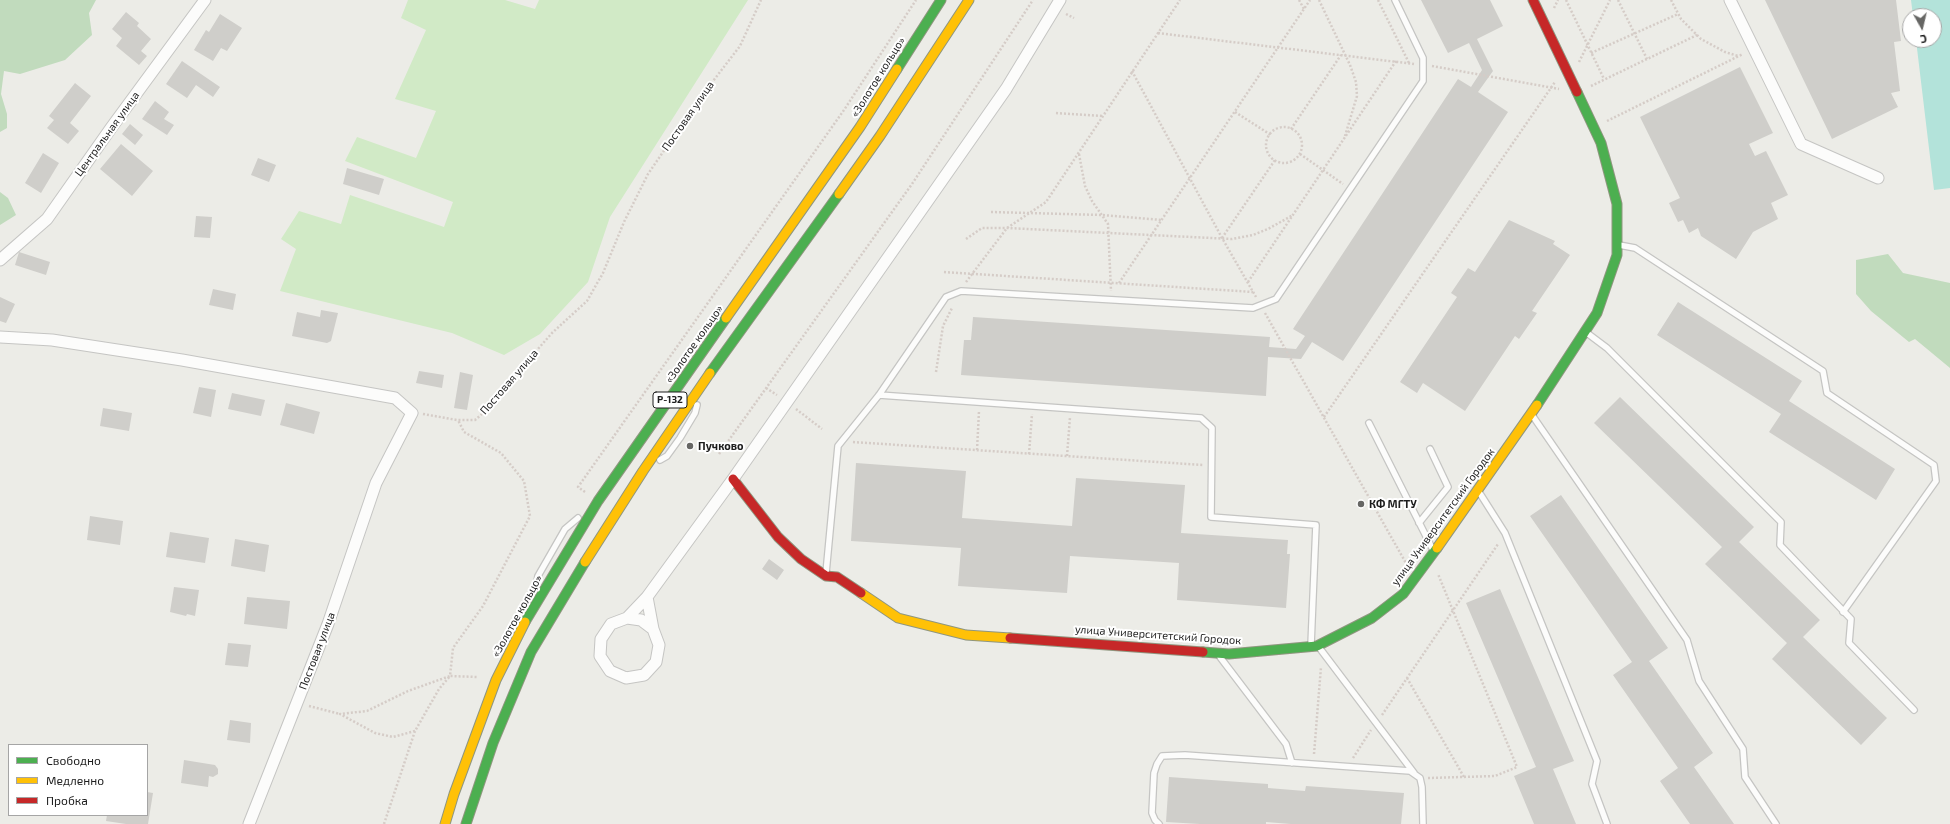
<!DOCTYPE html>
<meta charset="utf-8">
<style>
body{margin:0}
#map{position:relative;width:1950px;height:824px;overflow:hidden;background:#ecece7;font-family:"Exo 2",sans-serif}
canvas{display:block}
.legend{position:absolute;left:8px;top:744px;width:140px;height:72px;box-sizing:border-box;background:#fff;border:1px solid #a5a5a5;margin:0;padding:5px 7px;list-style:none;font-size:12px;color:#1e1e1e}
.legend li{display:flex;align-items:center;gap:8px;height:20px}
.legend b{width:20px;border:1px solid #a5a5a5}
.north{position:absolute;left:1902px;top:8px;width:40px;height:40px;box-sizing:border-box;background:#fff;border:1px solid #a5a5a5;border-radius:50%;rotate:172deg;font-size:11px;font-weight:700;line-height:16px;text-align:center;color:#1e1e1e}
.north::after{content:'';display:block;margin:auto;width:14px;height:18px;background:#666664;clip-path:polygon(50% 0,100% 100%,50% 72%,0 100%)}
</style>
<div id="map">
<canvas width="1950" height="824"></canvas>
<ul class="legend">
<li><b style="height:5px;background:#4caf50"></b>Свободно</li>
<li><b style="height:5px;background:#ffc107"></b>Медленно</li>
<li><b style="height:5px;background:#c62828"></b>Пробка</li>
</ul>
<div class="north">С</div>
</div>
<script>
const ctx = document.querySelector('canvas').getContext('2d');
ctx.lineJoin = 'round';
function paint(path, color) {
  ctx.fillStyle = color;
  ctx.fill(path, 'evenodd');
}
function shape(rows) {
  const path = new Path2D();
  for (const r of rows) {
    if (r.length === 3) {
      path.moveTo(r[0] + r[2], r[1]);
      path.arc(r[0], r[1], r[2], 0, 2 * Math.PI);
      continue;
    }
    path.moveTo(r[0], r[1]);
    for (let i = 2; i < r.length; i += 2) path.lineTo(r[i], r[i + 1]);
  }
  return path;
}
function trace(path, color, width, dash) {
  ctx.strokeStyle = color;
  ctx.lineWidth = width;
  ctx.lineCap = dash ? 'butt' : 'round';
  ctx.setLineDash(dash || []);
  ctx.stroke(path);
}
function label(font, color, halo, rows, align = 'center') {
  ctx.font = font + ' "Exo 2",sans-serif';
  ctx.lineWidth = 4;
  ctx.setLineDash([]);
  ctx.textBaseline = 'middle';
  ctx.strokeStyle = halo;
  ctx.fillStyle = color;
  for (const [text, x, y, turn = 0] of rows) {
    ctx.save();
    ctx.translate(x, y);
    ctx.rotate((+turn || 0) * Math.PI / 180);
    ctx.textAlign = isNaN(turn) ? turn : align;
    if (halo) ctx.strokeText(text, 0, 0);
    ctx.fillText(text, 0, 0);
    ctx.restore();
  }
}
paint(shape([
 [408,0,505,0,535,9,539,0,748,0,610,217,588,282,540,334,504,355,452,333,280,291,296,249,281,239,299,211,341,224,350,195,444,227,453,202,345,161,357,137,416,158,436,111,395,99,426,30,401,18]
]), '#d1eac6');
paint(shape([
 [0,0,96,0,89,13,92,35,65,60,20,74,4,71,1,94,7,114,7,128,0,132],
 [0,192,8,198,16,215,0,225],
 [1888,254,1903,273,1950,283,1950,368,1915,339,1909,342,1871,311,1856,294,1856,260]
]), '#c1dbbd');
paint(shape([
 [1911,0,1950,0,1950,188,1934,190,1916,40,1934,40,1934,16,1913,16]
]), '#b3e3da');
paint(shape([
 [1421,0,1490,0,1503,26,1477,39,1493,71,1478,92,1508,112,1343,361,1312,342,1301,359,1268,357,1266,396,961,375,964,340,971,340,973,317,1270,337,1269,347,1296,349,1305,336,1293,329,1458,79,1471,87,1482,70,1469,43,1448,53],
 [1765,0,1896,0,1901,41,1894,42,1900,91,1891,93,1898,107,1832,139],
 [126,12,139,23,137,26,151,39,141,51,147,56,139,65,116,46,122,38,112,29],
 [220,14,242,28,227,51,221,48,213,61,194,50,206,30,209,32],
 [182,61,220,87,213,97,196,85,187,98,166,84],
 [1740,67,1773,133,1749,144,1755,156,1766,151,1788,195,1771,203,1778,219,1753,232,1736,259,1701,236,1698,228,1689,233,1683,220,1678,222,1669,203,1680,198,1640,117],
 [75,83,91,96,70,123,79,131,68,144,47,128,54,120,49,116],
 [155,101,169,112,164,119,174,125,167,135,142,119],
 [130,124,143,135,135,145,122,134],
 [121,144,153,171,132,196,100,169],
 [43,153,59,163,41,193,25,183],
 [258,158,276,165,269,182,251,175],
 [347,168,384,179,379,195,343,184],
 [196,216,212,217,210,238,194,237],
 [1509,220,1555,241,1553,244,1570,255,1532,311,1537,313,1519,339,1515,336,1465,411,1423,383,1417,393,1400,382,1457,297,1451,293,1468,268,1475,272],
 [19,252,50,262,46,275,15,265],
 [213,289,236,294,233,310,209,305],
 [0,297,15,304,6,323,0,321],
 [1678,302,1802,381,1789,401,1895,469,1876,500,1769,432,1781,414,1657,335],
 [321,310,338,313,331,341,327,343,292,336,297,312,320,317],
 [419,371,444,375,442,388,416,383],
 [460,372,473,375,467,410,454,408],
 [199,387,216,390,211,417,193,413],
 [232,393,265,400,261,416,228,409],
 [1620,397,1754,527,1739,542,1820,620,1803,637,1887,718,1861,745,1772,659,1787,643,1705,564,1722,547,1594,423],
 [286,403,320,412,314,434,280,425],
 [103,408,132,413,129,431,100,426],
 [856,463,966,471,962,518,1072,526,1076,478,1185,485,1181,533,1288,540,1287,554,1290,554,1286,608,1177,600,1179,563,1070,556,1067,593,958,586,961,548,851,541],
 [1561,495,1668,648,1649,661,1713,753,1694,767,1734,824,1690,824,1660,781,1678,768,1613,675,1632,662,1530,516],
 [90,516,123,521,120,545,87,540],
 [170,532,209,538,205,563,166,557],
 [235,539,269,545,265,572,231,566],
 [769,559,784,570,777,580,762,569],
 [174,587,199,590,195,616,187,614,186,616,170,612],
 [1500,589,1574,761,1553,769,1576,824,1534,824,1514,776,1536,767,1466,603],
 [247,597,290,601,287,629,244,624],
 [228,643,251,645,248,667,225,665],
 [230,720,251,723,250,743,227,740],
 [184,760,215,765,218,769,218,774,213,777,209,776,208,787,181,783],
 [1169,777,1268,784,1268,788,1305,791,1306,786,1404,793,1401,824,1291,824,1266,822,1266,824,1200,824,1166,822],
 [147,792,153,793,148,824,126,824,106,821,107,815,147,815]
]), '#cfceca');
const lane = shape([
 [1619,245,1635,248,1823,371,1827,393,1934,465,1936,481,1843,612],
 [1587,333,1607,348,1781,522,1780,545,1851,619,1849,643,1914,710],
 [879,395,1201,418,1212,428,1211,517,1316,525,1311,645],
 [1532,415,1687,640,1699,681,1743,749,1745,777,1776,824],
 [1369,423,1433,550],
 [660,460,667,456,680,438,695,413,697,405],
 [1479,492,1505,533,1597,761,1592,784,1607,824],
 [1419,523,1448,487,1430,449],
 [826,573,838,446,879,395,946,297,961,291,1253,308,1276,299,1423,81,1423,58,1395,0],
 [536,586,538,576,565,529,578,518],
 [1318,646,1414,773],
 [1220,657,1286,744,1292,763],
 [1159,824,1155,820,1152,813,1154,773,1157,764,1162,756,1185,755,1410,771,1420,778,1422,787,1423,824]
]);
const street = shape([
 [1730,0,1801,144,1878,178],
 [0,260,47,219,111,128,205,0],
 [0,337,52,340,182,360,395,398,412,413,376,483,328,624,249,824],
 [647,597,653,629],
 [627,618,641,620,653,629,659,645,656,662,644,675,626,678,610,671,600,656,601,639,611,624,627,618,647,597,733,479,1006,89,1060,0]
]);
const fast = shape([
 [897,69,941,0],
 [710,373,839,194],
 [1537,405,1597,313,1617,255,1617,204,1601,143,1577,92],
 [525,622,598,501,726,318],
 [1203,652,1229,654,1317,646,1372,618,1403,594,1437,548],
 [466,824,493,743,531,652,585,562]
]);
const slow = shape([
 [839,194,880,136,969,0],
 [726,318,860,127,897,69],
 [1437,548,1537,405],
 [585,562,643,471,710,373],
 [861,593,898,618,966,635,1010,638],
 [445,824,454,794,496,680,525,622]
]);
const jam = shape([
 [1533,0,1577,92],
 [733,479,778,537,801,559,826,576,837,577,861,593],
 [1010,638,1203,652]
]);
trace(lane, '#c5c5c3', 8);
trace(street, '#c5c5c3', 13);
trace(fast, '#8f967f', 11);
trace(slow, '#8f967f', 11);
trace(jam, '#8f967f', 11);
trace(shape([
 [1299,0,1304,9],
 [1319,0,1350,65,1356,82,1357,96,1345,136],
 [1378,0,1409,63],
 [1566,0,1604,79],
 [1618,0,1647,59],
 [1671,0,1681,19,1701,39,1725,52,1738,56],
 [1554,8,1558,0],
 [1066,14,1074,18],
 [1158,33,1414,64],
 [1591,53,1678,14],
 [1579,62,1610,0],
 [1432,66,1559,89],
 [1132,71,1222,238,1256,297],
 [1591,86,1697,35],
 [1235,112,1271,135],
 [1056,113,1102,116],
 [1607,121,1743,54],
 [1284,145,18],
 [1291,129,1341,55],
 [1079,154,1085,186,1092,201,1108,224,1111,291],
 [1300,154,1343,184],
 [991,212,1102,215,1162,220],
 [1222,238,1275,160],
 [966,239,982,228,1007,228,1232,239,1253,235,1268,229,1293,215],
 [944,272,1253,292],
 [966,282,1007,228,1046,202,1180,0],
 [1248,282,1396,61],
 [1119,283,1310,0],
 [1265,313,1407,565],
 [936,372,943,326,952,308],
 [766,388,777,395],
 [796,409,822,429],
 [423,414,457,420,475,420,489,408,516,374,552,333,587,301,603,273,624,222,648,174,700,98,740,46,761,0],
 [1324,417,1555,82],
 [853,442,1203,465],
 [977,450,979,411],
 [719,454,912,184,1033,0],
 [1029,454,1032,414],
 [1067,456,1070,417],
 [585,492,578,487,844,110,916,0],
 [1407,678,1464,777],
 [309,706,340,714],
 [1382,715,1498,544],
 [415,731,393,737,375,733,340,714,367,711,408,691,450,676,453,648,483,606,530,516,524,481,501,453,464,432,458,420],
 [1314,754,1321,667],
 [1353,758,1371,730],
 [1428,778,1495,776,1517,767,1438,574],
 [384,824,415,731,439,689,450,676,478,677]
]), '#d5ccc7', 2.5, [2, 2]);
trace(lane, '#fcfcfb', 5.5);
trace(street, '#fcfcfb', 11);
trace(fast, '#4caf50', 9);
trace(slow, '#ffc107', 9);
trace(jam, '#c62828', 9);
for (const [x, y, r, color] of [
 [690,446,4,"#666664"],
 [1361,504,4,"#666664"]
]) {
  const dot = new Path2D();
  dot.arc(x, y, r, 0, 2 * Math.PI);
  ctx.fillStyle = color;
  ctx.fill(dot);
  trace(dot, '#fff', 1.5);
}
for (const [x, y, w] of [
 [670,400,34]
]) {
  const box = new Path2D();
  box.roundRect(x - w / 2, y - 8, w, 16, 3);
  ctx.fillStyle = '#fff';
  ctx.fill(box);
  trace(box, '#1e1e1e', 1);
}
label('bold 10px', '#1e1e1e', null, [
 ["Р-132",670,400]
]);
label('11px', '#1e1e1e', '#fff', [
 ["«Золотое кольцо»",878,77,-58],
 ["Постовая улица",688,116,-55],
 ["Центральная улица",107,134,-54],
 ["«Золотое кольцо»",694,344,-55],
 ["Постовая улица",509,382,-49],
 ["улица Университетский Городок",1443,517,-54],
 ["«Золотое кольцо»",517,616,-61],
 ["улица Университетский Городок",1158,635,4],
 ["Постовая улица",317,651,-69]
]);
label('bold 11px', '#1e1e1e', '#fff', [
 ["Пучково",698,446],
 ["КФ МГТУ",1369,504]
], 'left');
</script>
